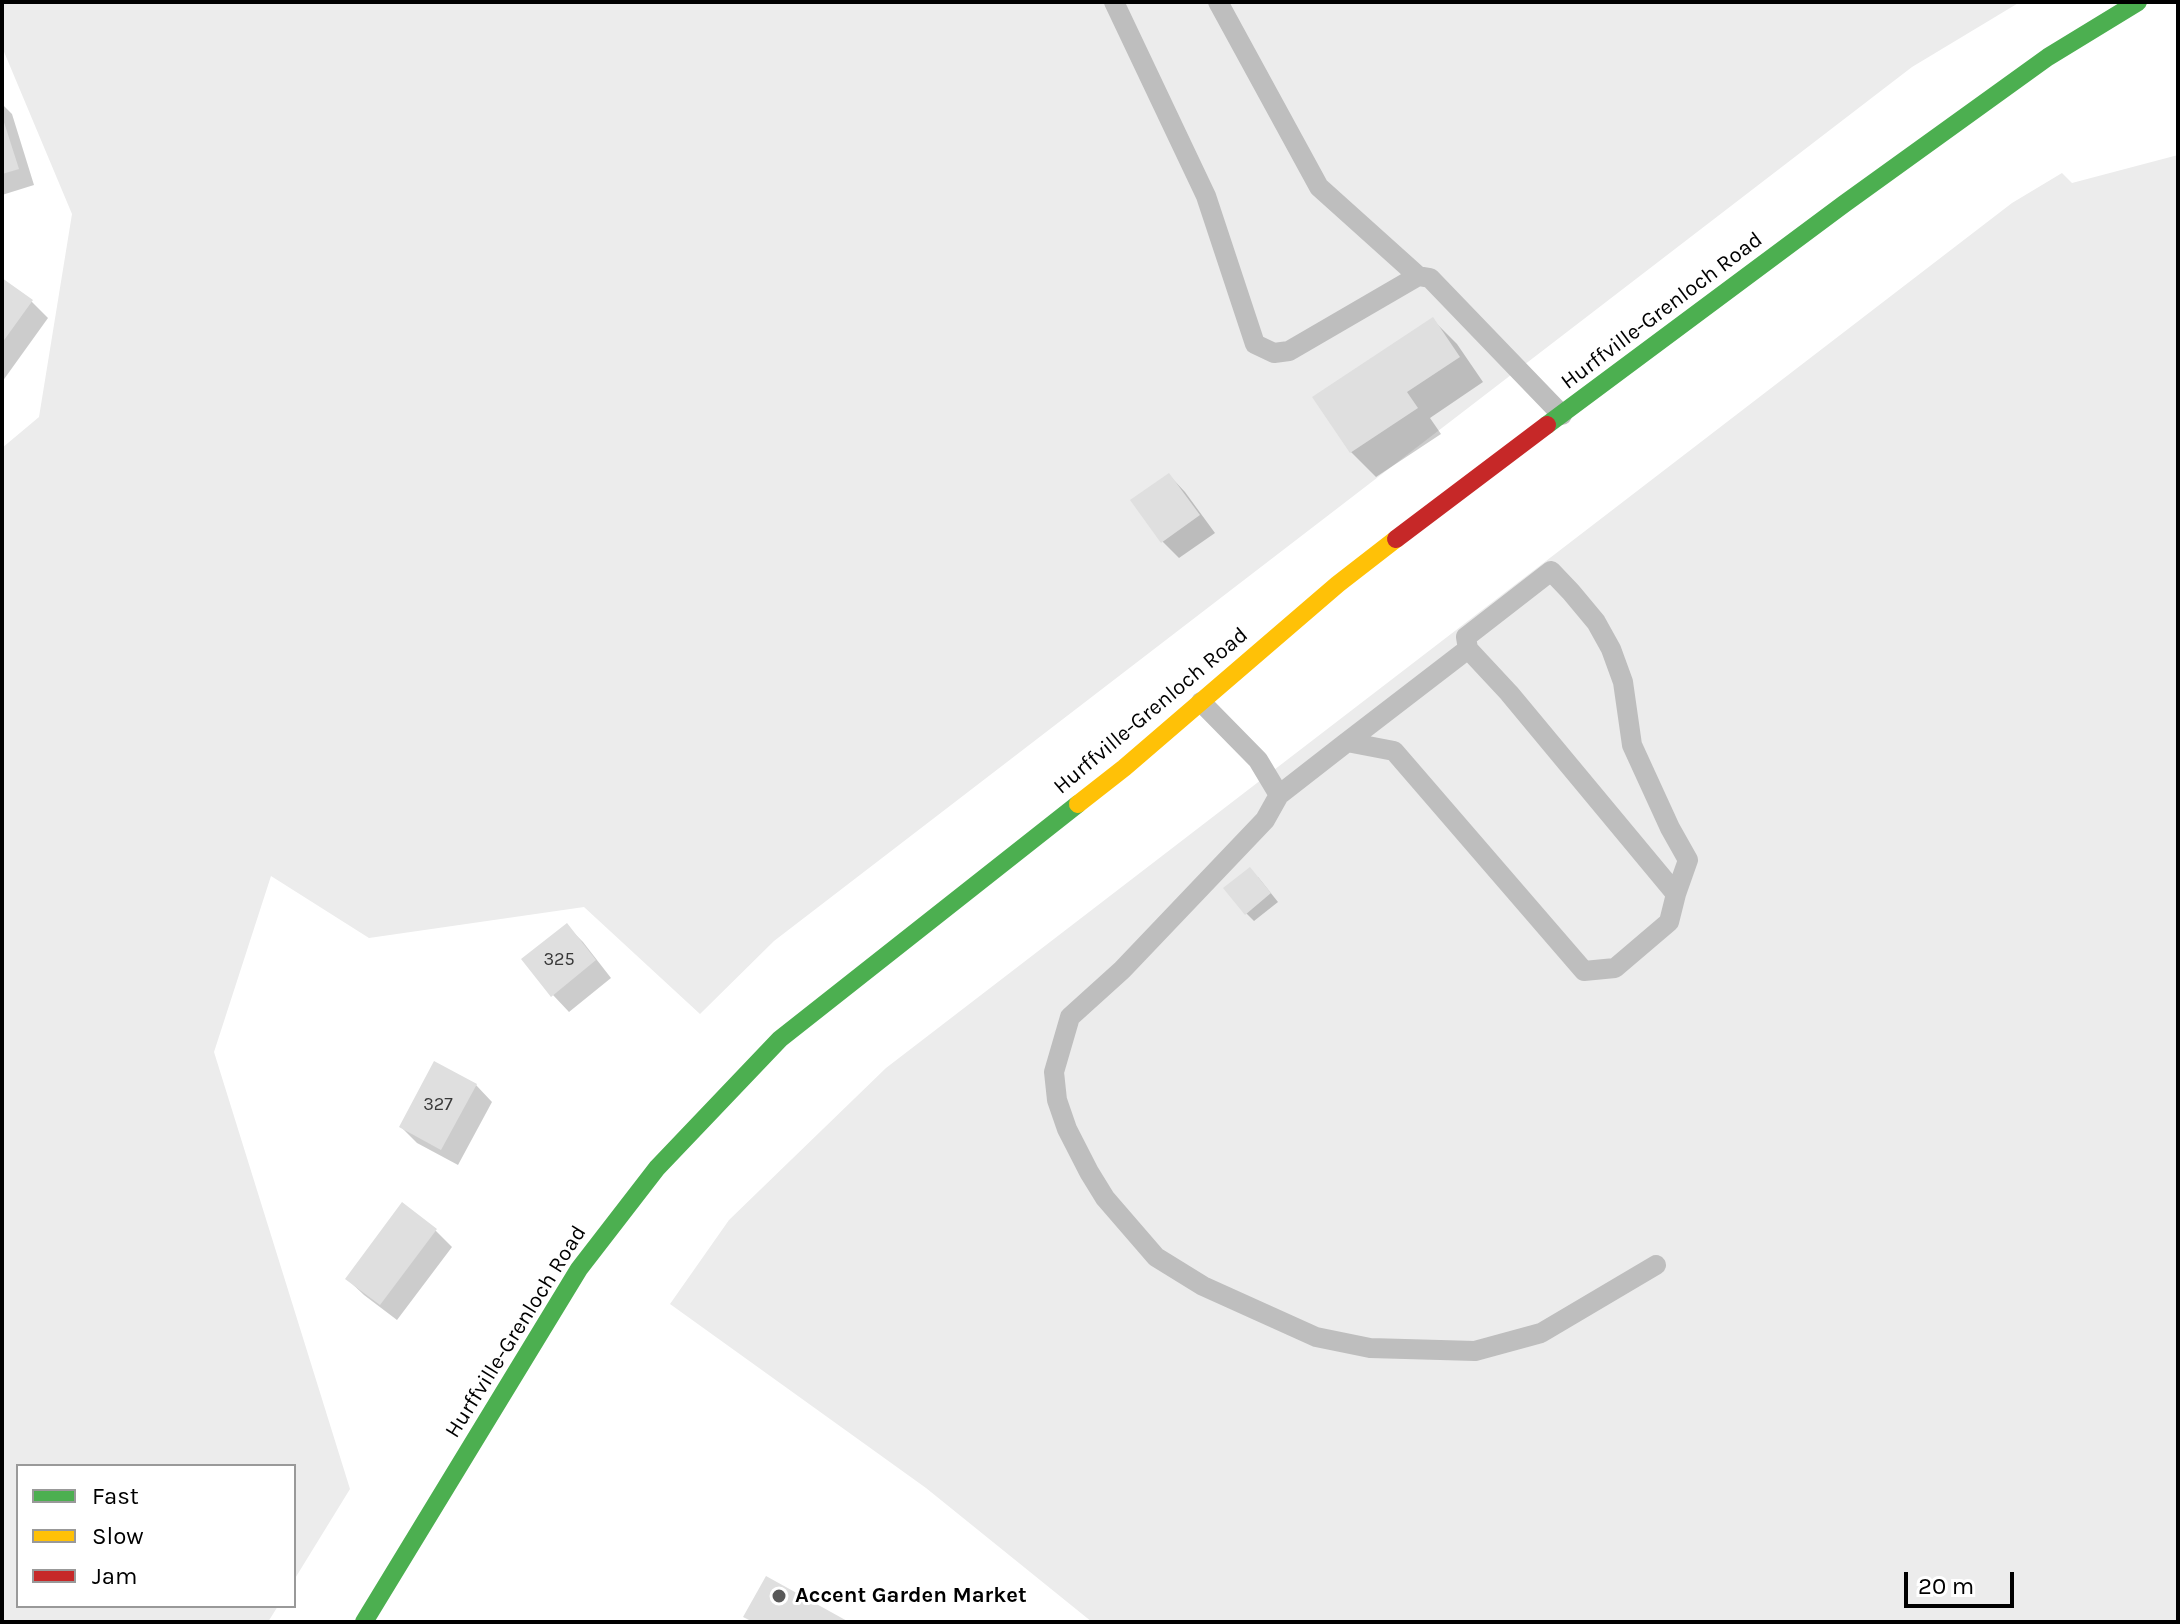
<!DOCTYPE html>
<style>
body{margin:0}
#map{position:relative;width:2180px;height:1624px;overflow:hidden;background:#fff;font-family:Karla,sans-serif}
canvas{display:block}
.frame{position:absolute;inset:0;border:4px solid #000;pointer-events:none}
.legend{position:absolute;left:16px;top:1464px;width:280px;height:144px;box-sizing:border-box;background:#fff;border:2px solid #999;margin:0;padding:10px 14px;list-style:none;font-size:24px;color:#000}
.legend li{display:flex;align-items:center;gap:16px;height:40px}
.legend b{width:40px;border:2px solid #999}
.scale{position:absolute;left:1904px;top:1572px;width:110px;height:36px;box-sizing:border-box;border:4px solid #000;border-top:0;padding-left:10px;font-size:24px;line-height:28px;white-space:nowrap;color:#000;-webkit-text-stroke:6px #fff;paint-order:stroke}
</style>
<div id="map">
<canvas width="2180" height="1624"></canvas>
<div class="frame"></div>
<ul class="legend">
<li><b style="height:10px;background:#4caf50"></b>Fast</li>
<li><b style="height:10px;background:#ffc107"></b>Slow</li>
<li><b style="height:10px;background:#c62828"></b>Jam</li>
</ul>
<div class="scale">20 m</div>
</div>
<script>
const ctx = document.querySelector('canvas').getContext('2d');
ctx.lineJoin = 'round';
function paint(path, color) {
  ctx.fillStyle = color;
  ctx.fill(path, 'evenodd');
}
function shape(rows) {
  const path = new Path2D();
  for (const r of rows) {
    path.moveTo(r[0], r[1]);
    for (let i = 2; i < r.length; i += 2) path.lineTo(r[i], r[i + 1]);
  }
  return path;
}
function trace(path, color, width, dash) {
  ctx.strokeStyle = color;
  ctx.lineWidth = width;
  ctx.lineCap = dash ? 'butt' : 'round';
  ctx.setLineDash(dash || []);
  ctx.stroke(path);
}
function label(font, color, halo, rows, align = 'center') {
  ctx.font = font + ' Karla,sans-serif';
  ctx.lineWidth = 6;
  ctx.setLineDash([]);
  ctx.textBaseline = 'middle';
  ctx.strokeStyle = halo;
  ctx.fillStyle = color;
  for (const [text, x, y, turn = 0] of rows) {
    ctx.save();
    ctx.translate(x, y);
    ctx.rotate((+turn || 0) * Math.PI / 180);
    ctx.textAlign = isNaN(turn) ? turn : align;
    if (halo) ctx.strokeText(text, 0, 0);
    ctx.fillText(text, 0, 0);
    ctx.restore();
  }
}
paint(shape([
 [2,2,2020,2,1912,67,1869,100,774,941,700,1014,584,907,369,938,271,876,214,1052,350,1489,294,1580,294,1466,18,1466,18,1606,278,1606,268,1622,2,1622,2,448,39,417,72,214,2,47],
 [2178,155,2178,1622,1092,1622,926,1488,670,1304,729,1220,886,1068,2012,203,2062,173,2072,183]
]), '#ececec');
paint(shape([
 [2,104,12,114,34,185,2,195],
 [2,280,32,302,48,318,2,382],
 [1433,320,1457,344,1483,382,1430,418,1441,434,1376,477,1351,452],
 [1169,475,1185,492,1215,533,1179,558,1163,542,1133,501],
 [1258,877,1278,902,1254,921,1246,913],
 [567,926,583,942,611,978,569,1012,553,995],
 [476,1085,492,1102,458,1165,417,1143,401,1127],
 [403,1205,436,1231,452,1247,397,1320,364,1295,347,1279]
]), '#0003');
paint(shape([
 [2,116,19,169,2,174],
 [2,278,33,300,2,343],
 [1433,317,1460,357,1407,392,1418,408,1350,453,1312,397],
 [1169,473,1200,515,1161,543,1130,500],
 [1250,867,1271,893,1245,915,1223,888],
 [567,923,596,960,551,997,521,959],
 [434,1061,477,1084,441,1150,399,1127],
 [402,1202,437,1229,380,1305,345,1279],
 [766,1576,849,1622,753,1622,743,1617]
]), '#dfdfdf');
trace(shape([
 [1114,2,1206,196,1255,344,1274,353,1289,351,1418,276],
 [1218,2,1319,187,1418,276,1430,278,1562,415],
 [1468,649,1466,637,1551,571,1571,592,1596,622,1611,649,1623,682,1632,745,1670,828,1688,860,1676,894],
 [1201,702,1258,760,1279,795,1265,820,1122,970,1070,1017,1054,1072,1057,1100,1067,1129,1089,1172,1105,1198,1156,1257,1203,1286,1316,1337,1370,1348,1475,1351,1541,1333,1656,1265],
 [1279,795,1347,742,1394,751,1584,971,1615,968,1669,922,1676,894,1509,693,1468,649,1347,742]
]), '#bebebe', 20);
trace(shape([
 [1547,425,1844,204,2048,57,2138,2],
 [364,1622,579,1269,657,1168,780,1039,1078,804]
]), '#4caf50', 18);
trace(shape([
 [1078,804,1124,768,1338,584,1396,539]
]), '#ffc107', 18);
trace(shape([
 [1396,539,1547,425]
]), '#c62828', 18);
for (const [x, y, r, color] of [
 [779,1596,8,"#595959"]
]) {
  const dot = new Path2D();
  dot.arc(x, y, r, 0, 2 * Math.PI);
  ctx.fillStyle = color;
  ctx.fill(dot);
  trace(dot, '#fff', 3);
}
label('18px', '#383838', null, [
 ["325",559,960],
 ["327",438,1105]
]);
label('22px', '#000', '#fff', [
 ["Hurffville-Grenloch Road",1662,311,-37],
 ["Hurffville-Grenloch Road",1151,711,-40],
 ["Hurffville-Grenloch Road",516,1332,-58]
]);
label('bold 22px', '#000', '#fff', [
 ["Accent Garden Market",795,1596]
], 'left');
</script>
